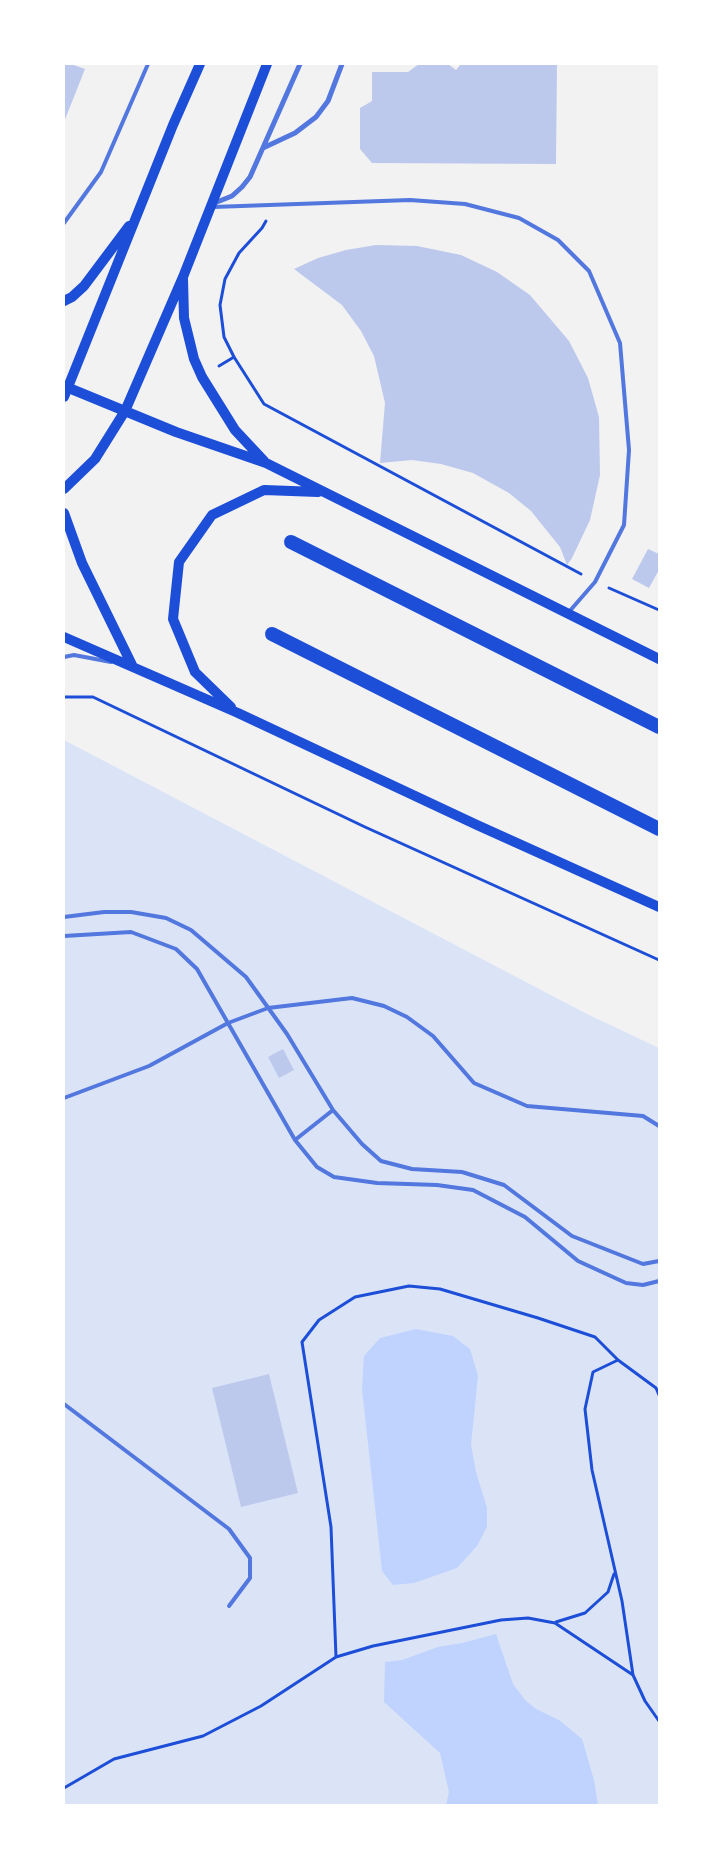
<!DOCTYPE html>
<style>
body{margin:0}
#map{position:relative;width:723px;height:1869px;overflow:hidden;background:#f2f2f2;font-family:"Archivo Narrow",sans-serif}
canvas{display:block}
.frame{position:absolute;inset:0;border:65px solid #fff;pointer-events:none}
</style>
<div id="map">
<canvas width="723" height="1869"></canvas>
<div class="frame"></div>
</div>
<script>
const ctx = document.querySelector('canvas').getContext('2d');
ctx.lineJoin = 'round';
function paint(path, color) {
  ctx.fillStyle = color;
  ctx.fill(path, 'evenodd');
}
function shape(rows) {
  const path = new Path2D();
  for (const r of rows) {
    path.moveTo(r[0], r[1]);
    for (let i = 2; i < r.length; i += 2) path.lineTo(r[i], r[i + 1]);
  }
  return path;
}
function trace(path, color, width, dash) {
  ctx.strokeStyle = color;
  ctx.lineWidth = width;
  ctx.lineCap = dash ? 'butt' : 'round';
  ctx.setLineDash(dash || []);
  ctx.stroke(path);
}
paint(shape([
 [64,740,587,1014,659,1048,659,1805,64,1805]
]), '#dbe4f7');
paint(shape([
 [416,1329,453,1336,470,1349,478,1376,471,1445,476,1472,487,1508,487,1527,477,1546,457,1568,414,1583,393,1585,382,1571,362,1389,364,1356,380,1338],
 [496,1634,513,1684,525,1700,536,1709,559,1720,582,1739,594,1780,598,1805,446,1805,449,1792,440,1753,384,1702,385,1662,402,1660,438,1647,462,1643]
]), '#bfd3fe');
paint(shape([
 [64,64,71,64,85,69,64,122],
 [419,64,448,64,456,70,461,64,557,64,556,164,372,163,360,149,360,108,372,101,372,72,408,72],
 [376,245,417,246,461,255,497,272,530,295,569,341,588,378,599,417,600,475,590,520,572,558,567,565,560,547,531,511,509,493,473,473,441,464,412,460,380,463,385,403,374,356,361,331,342,305,294,269,318,258,346,250],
 [648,549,659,554,659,570,649,588,632,579],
 [283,1049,294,1070,279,1078,268,1057],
 [269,1374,298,1493,241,1507,212,1388]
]), '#bdc9ec');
trace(shape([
 [234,357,224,337,220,305,225,279,239,253,262,228,266,221],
 [219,366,234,357,264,404,581,574],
 [609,588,659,610],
 [64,697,93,697,365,827,659,960],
 [618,1360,593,1372,585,1409,592,1470,622,1601,633,1675,645,1701,659,1721],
 [556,1622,585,1613,608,1592,614,1574],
 [633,1675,555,1623,528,1618,501,1620,373,1646,336,1657,331,1527,302,1342,319,1320,355,1297,409,1286,440,1289,538,1318,595,1337,618,1360,656,1388,659,1395],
 [64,1788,114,1759,203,1736,261,1706,336,1657]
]), '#1d4ed8', 3);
trace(shape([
 [213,207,410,200,465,204,519,218,558,240,589,271,620,343,629,450,624,525,595,582,568,613],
 [64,223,101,172,148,64],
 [64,657,74,655,111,662],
 [64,917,104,912,131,912,166,918,191,930,246,977,287,1034,333,1110,362,1144,381,1161,412,1169,462,1172,504,1185,572,1236,643,1264,659,1261],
 [64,936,131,932,176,949,197,969,295,1140,317,1167,334,1177,377,1183,437,1185,473,1190,525,1217,578,1261,626,1283,643,1285,659,1281],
 [64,1098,149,1066,228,1023,268,1008,352,998,384,1006,407,1017,433,1036,474,1083,527,1106,643,1116,659,1126],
 [295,1140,333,1110],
 [64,1404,229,1529,250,1558,250,1578,229,1606]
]), '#5277de', 4);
trace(shape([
 [263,148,295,133,316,117,328,101,342,64],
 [212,204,232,196,242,187,250,177,300,64]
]), '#5277de', 5);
trace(shape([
 [183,279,184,318,194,359,202,377,235,430,264,461],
 [64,301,72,297,84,286,129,226],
 [64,386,176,432,266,463,659,659],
 [64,397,173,125,200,64],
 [64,489,95,459,125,411,183,277,267,64],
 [64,513,82,563,132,665],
 [64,637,238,713,477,825,659,907],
 [231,707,195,672,173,619,179,562,212,515,264,490,318,492]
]), '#1d4ed8', 10);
trace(shape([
 [291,542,659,727],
 [272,634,659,829]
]), '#1d4ed8', 14);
</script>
